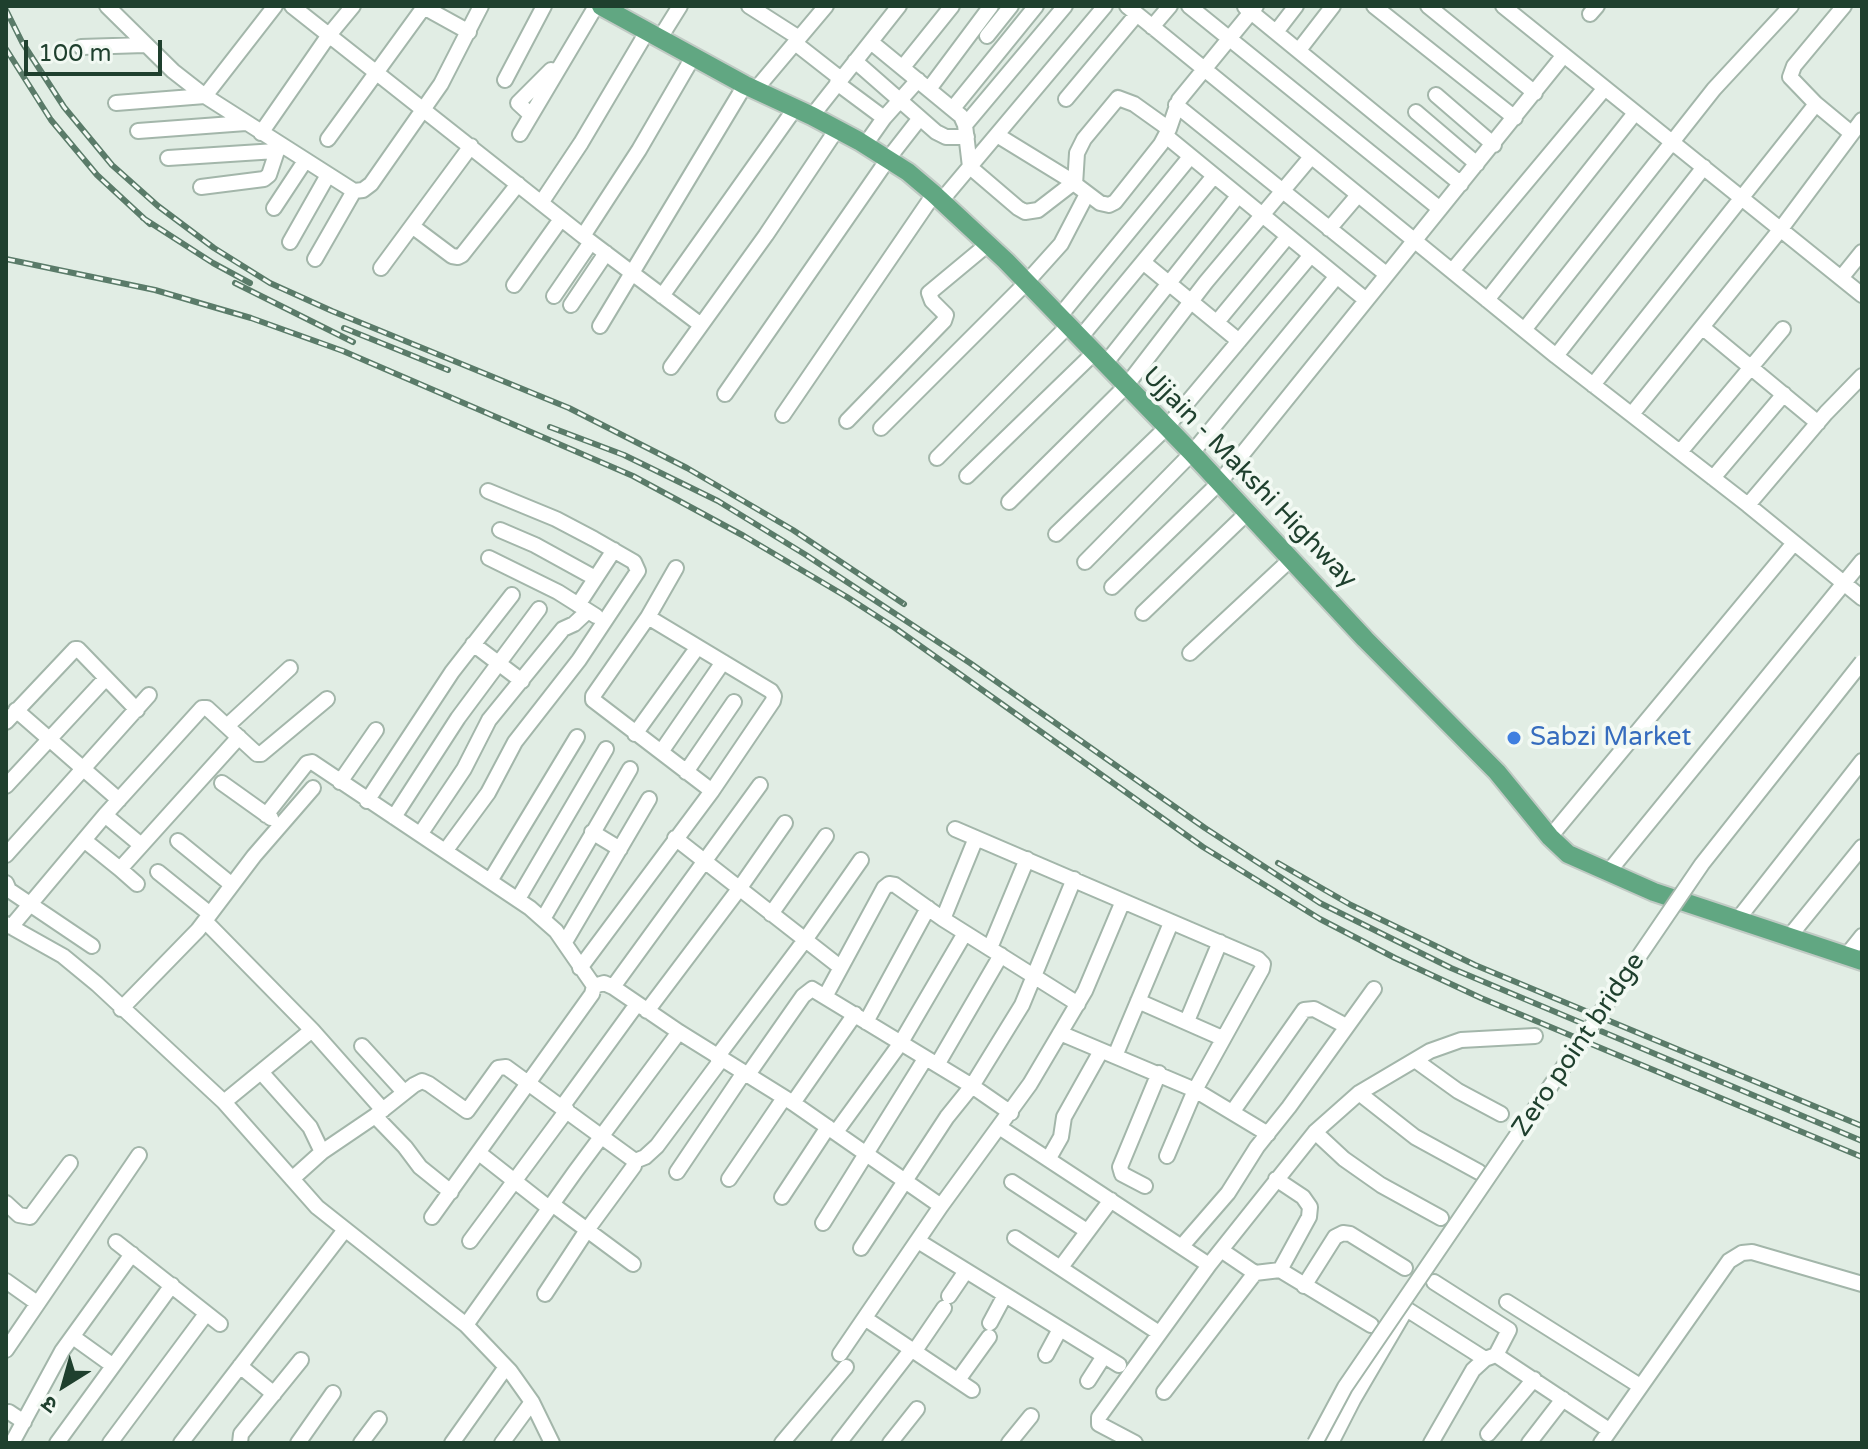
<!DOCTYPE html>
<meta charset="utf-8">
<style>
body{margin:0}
#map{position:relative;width:1868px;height:1449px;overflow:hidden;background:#e1ede4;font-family:"Varela Round","Noto Sans Devanagari",sans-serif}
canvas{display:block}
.frame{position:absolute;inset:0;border:8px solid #1f402e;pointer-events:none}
.north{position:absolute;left:24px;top:1345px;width:80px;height:80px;-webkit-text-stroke:6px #f2f9f3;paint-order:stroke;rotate:217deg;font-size:22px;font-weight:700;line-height:32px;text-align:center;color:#1f402e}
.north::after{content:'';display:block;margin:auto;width:28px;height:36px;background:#1f402e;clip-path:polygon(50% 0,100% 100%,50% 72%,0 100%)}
.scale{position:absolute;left:24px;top:40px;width:138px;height:36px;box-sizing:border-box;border:4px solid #1f402e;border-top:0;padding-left:10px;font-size:24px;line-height:28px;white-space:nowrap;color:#1f402e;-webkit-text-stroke:6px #f2f9f3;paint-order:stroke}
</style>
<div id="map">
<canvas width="1868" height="1449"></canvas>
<div class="frame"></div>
<div class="north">उ</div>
<div class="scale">100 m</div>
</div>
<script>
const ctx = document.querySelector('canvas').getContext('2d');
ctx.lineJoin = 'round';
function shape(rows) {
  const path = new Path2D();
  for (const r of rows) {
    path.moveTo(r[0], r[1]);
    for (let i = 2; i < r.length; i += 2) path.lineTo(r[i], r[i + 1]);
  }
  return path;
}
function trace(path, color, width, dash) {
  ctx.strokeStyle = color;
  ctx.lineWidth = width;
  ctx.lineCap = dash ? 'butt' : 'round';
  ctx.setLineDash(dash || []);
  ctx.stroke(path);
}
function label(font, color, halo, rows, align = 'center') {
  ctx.font = font + ' "Varela Round",sans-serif';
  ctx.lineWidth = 8;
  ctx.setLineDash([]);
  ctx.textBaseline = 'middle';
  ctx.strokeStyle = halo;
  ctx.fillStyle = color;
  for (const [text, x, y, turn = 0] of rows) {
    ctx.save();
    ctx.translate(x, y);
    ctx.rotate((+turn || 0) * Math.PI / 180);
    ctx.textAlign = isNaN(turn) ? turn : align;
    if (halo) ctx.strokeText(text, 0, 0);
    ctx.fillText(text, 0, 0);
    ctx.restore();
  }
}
const minor = shape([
 [107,6,173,71,205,96,354,191,363,190,371,184,441,84,481,6],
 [292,6,583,236,701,325],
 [422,6,469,32],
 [749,6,799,38],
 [1127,6,1556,356,1748,505,1862,598],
 [1189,6,1440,209],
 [1374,6,1515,118],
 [1428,6,1535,93],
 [1503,6,1862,295],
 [1844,6,1794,66,1790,77,1816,104,1851,133],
 [1245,7,1461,184],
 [1590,14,1597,6],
 [1152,27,1170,6],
 [1276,32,1296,6],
 [987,36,1011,6],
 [660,38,680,6],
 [871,42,961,116,965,125,970,167,1018,208,1025,212,1038,210,1073,183],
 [795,43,841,79],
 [81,47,145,45],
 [1299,50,1333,6],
 [855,61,936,132,946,137,967,137],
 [903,67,952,6],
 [505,80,544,6],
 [837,83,884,118],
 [756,89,826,6],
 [929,89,991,6],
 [1436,95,1494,145],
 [1066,99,1137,14],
 [116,103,205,96,275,6],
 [1176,105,1386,274],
 [954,107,1036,6],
 [1416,112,1477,164],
 [531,115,518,103,551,70],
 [812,116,899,6],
 [965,125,1065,6],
 [138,131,246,123],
 [261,133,329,35,353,6],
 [520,134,596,6],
 [997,135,1067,178,1100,203,1109,205,1115,202,1161,144,1169,129,1179,100,1256,6],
 [1166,136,1366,300],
 [328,139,424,7],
 [865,145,884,118,918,80],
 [168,158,276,151],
 [1075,185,1077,153,1084,139,1118,98,1134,104,1169,129],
 [201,187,264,179,269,175,279,145],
 [941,201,1105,6],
 [541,203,581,143,648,30],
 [274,208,305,161],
 [412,226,452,256,458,257,462,255,518,184],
 [1329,229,1358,195],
 [583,236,639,150,693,57],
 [290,242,328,175],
 [315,259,354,191],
 [1143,262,1239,341],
 [381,268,471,146],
 [1452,271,1605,88],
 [1841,278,1862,252],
 [514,285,561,219],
 [554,296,591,242],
 [662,296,796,107],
 [1487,300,1635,113],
 [571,305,606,253],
 [1059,317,1190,157],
 [1217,322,1288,236],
 [600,326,745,85],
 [1702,327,1818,423],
 [1524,330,1714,89,1791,6],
 [1080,338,1214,176],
 [1556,356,1704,167],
 [1105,364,1238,196],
 [671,367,766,235,837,129],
 [1593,385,1816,104],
 [725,394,888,159,920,118],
 [1632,414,1780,230,1862,120],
 [783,415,934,194],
 [847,421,944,321,946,315,932,301,929,293,988,244],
 [881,428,1025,284,1061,244,1087,194],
 [1680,452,1783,329],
 [937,458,1068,326],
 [967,476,1094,353],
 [1713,478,1784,394],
 [1009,502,1126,386,1206,282,1311,157],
 [1748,505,1826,413,1862,376],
 [500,530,535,545,595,578],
 [1056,534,1166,428,1311,255],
 [489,558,558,592,596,616],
 [1085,562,1192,453,1337,276],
 [676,568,648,617,593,696,593,700,712,791],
 [1112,587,1219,483,1564,55],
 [578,605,614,550],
 [1143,613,1247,513],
 [473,644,522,681],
 [1190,653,1291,559],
 [16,710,119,800],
 [6,722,75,649,78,649,137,710],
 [227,726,290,668],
 [635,734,697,648],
 [661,752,723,662],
 [686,772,734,702],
 [340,782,376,730],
 [222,783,271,818],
 [6,786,106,678],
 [367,801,452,672,512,595],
 [105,815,141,845],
 [266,815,307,763,312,762,530,908,556,931,594,986,592,994,432,1217],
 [394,817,458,718,539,609],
 [955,829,1258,959,1263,964,1262,969,1195,1090,1167,1156],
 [592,832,620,849],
 [421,833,464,769,489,720,563,629,574,624,588,611],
 [1550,837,1794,543],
 [675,838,840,967],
 [84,840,120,869,239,737],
 [178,841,232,885],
 [446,850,488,793,515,742,579,660,638,571,634,562,594,539,556,519,488,491],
 [6,855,149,695],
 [120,869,137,884],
 [1610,870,1862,561],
 [158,872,210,914],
 [490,881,577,737],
 [6,883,9,890,92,946],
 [518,899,606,749],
 [771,914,826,836],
 [543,919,630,769],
 [943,919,976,838],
 [1738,919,1862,761],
 [205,921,312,1030,383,1110],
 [6,924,63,956,97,984,224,1102,317,1207,466,1325,510,1371,532,1402,552,1443],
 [11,927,105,815,202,708,207,708,257,754,261,754,327,699],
 [1789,937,1862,847],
 [565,942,649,799],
 [990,948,1027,859],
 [1846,956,1862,936],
 [580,968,712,791,773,701,774,696,771,691,648,617],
 [594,986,604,983,613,987,679,1032,793,1103,941,1206],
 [613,987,760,785],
 [826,995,884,888,889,884,895,885,943,919,1078,1004],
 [1138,1001,1222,1038],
 [121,1009,198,930,254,856,313,788],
 [647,1011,739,889,785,823],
 [1187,1021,1220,942],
 [866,1022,928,908],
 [1060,1033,1195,1090,1268,1134],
 [362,1046,404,1092],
 [1115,1056,1171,923],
 [717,1057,805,940,861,860],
 [1415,1060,1458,1091,1501,1114],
 [937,1065,1001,955],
 [261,1072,310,1127,322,1152],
 [747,1076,803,996,812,989,972,1086,1011,1113],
 [1359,1093,1415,1137,1479,1172],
 [224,1102,312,1030],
 [793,1103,855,1014],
 [562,1107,637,1004],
 [1233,1111,1304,1010,1314,1009,1346,1026],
 [375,1116,405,1147,420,1167,451,1192],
 [999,1127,1209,1265],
 [836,1132,900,1044,965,933],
 [1315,1132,1344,1159,1381,1185,1441,1218],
 [479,1153,549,1208],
 [1049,1158,1061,1137,1064,1117,1101,1051],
 [635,1161,645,1157,657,1146,721,1060],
 [677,1172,743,1074],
 [292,1179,322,1152,375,1116,414,1085,422,1081,429,1084,467,1111,498,1068,506,1067,635,1161,634,1166,587,1230,545,1294],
 [729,1179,784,1098],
 [1276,1179,1303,1197,1310,1207,1309,1217,1280,1270],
 [1012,1182,1087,1231],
 [1145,1186,1122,1174,1120,1167,1159,1073],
 [782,1197,828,1127],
 [6,1203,19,1215,30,1217,70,1163],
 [552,1204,633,1264],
 [823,1223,925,1059],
 [1015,1238,1159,1333],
 [470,1241,567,1110],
 [918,1241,1119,1365],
 [116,1242,220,1324],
 [1182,1246,1228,1193,1257,1147,1289,1107,1374,989],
 [861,1248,947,1117,972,1086,1022,1005,1074,879],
 [1061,1267,1111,1200],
 [1255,1273,1280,1270,1371,1325],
 [6,1281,37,1303],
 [1434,1282,1509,1330,1496,1355],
 [1304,1286,1335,1237,1343,1233,1350,1234,1405,1268],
 [949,1296,966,1271],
 [1507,1302,1640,1386],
 [866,1319,972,1390],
 [990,1323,1005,1295],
 [466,1325,575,1172,679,1032],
 [73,1337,112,1365],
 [6,1350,139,1155],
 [914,1352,944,1308],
 [840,1354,941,1206,1030,1084,1085,991,1123,901],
 [1046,1355,1060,1329],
 [240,1366,274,1394],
 [958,1380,989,1337],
 [1088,1381,1104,1356],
 [1164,1392,1255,1273,1221,1250],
 [9,1412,24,1422],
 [1488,1434,1534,1379],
 [12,1443,62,1351,132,1254],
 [57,1443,172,1285],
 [110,1443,206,1314],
 [181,1443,344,1231],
 [240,1443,241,1434,301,1360],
 [298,1443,333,1393],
 [361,1443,379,1419],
 [452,1443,506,1367],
 [502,1443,532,1402],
 [782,1443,846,1367],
 [839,1443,911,1350],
 [890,1443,917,1409],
 [1009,1443,1031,1416],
 [1135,1443,1099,1424,1099,1417,1209,1265,1315,1132,1359,1093,1430,1051,1461,1040,1535,1036],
 [1331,1443,1353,1400,1404,1313,1408,1310,1485,1359],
 [1431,1443,1473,1370,1485,1359,1496,1355,1609,1430],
 [1529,1443,1563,1399],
 [1601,1443,1729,1261,1742,1253,1752,1252,1862,1284]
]);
const major = shape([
 [601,6,745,85,812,116,859,141,908,172,934,194,1006,261,1192,453,1365,639,1497,772,1550,837,1568,854,1654,892,1862,961]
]);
trace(minor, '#a3b6aa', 18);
trace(major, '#c0cac4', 22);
trace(minor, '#fff', 14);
trace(major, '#61a782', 18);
const rail = shape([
 [6,10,22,42,64,107,112,165,158,206,214,248,270,283,332,311,569,408,687,468,793,530,904,604],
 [6,49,51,120,97,175,150,224],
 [143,218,213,263,250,283],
 [6,259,155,290,251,318,343,351,633,476,744,536,847,597,895,628,1203,847,1320,919,1395,958,1481,998,1862,1157],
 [235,283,353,342],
 [344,328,448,370],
 [550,427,624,455,718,501,806,555,970,663,1205,828,1320,903,1451,968,1862,1141],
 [1278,863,1351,905,1475,965,1862,1126]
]);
trace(rail, '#5a7b69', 6);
trace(rail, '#f2f9f3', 3, [9]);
const minorBridge = shape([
 [1315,1443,1345,1387,1702,864,1862,662]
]);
trace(minorBridge, '#a3b6aa', 18, []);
trace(minorBridge, '#fff', 14);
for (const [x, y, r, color] of [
 [1514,738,8,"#3f7fe0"]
]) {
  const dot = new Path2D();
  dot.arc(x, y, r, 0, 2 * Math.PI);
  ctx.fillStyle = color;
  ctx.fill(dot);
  trace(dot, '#f2f9f3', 3);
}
label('26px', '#1f402e', '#f2f9f3', [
 ["Ujjain - Makshi Highway",1249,478,46],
 ["Zero point bridge",1579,1045,-56]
]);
label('26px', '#366cbe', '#f2f9f3', [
 ["Sabzi Market",1530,738]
], 'left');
</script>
